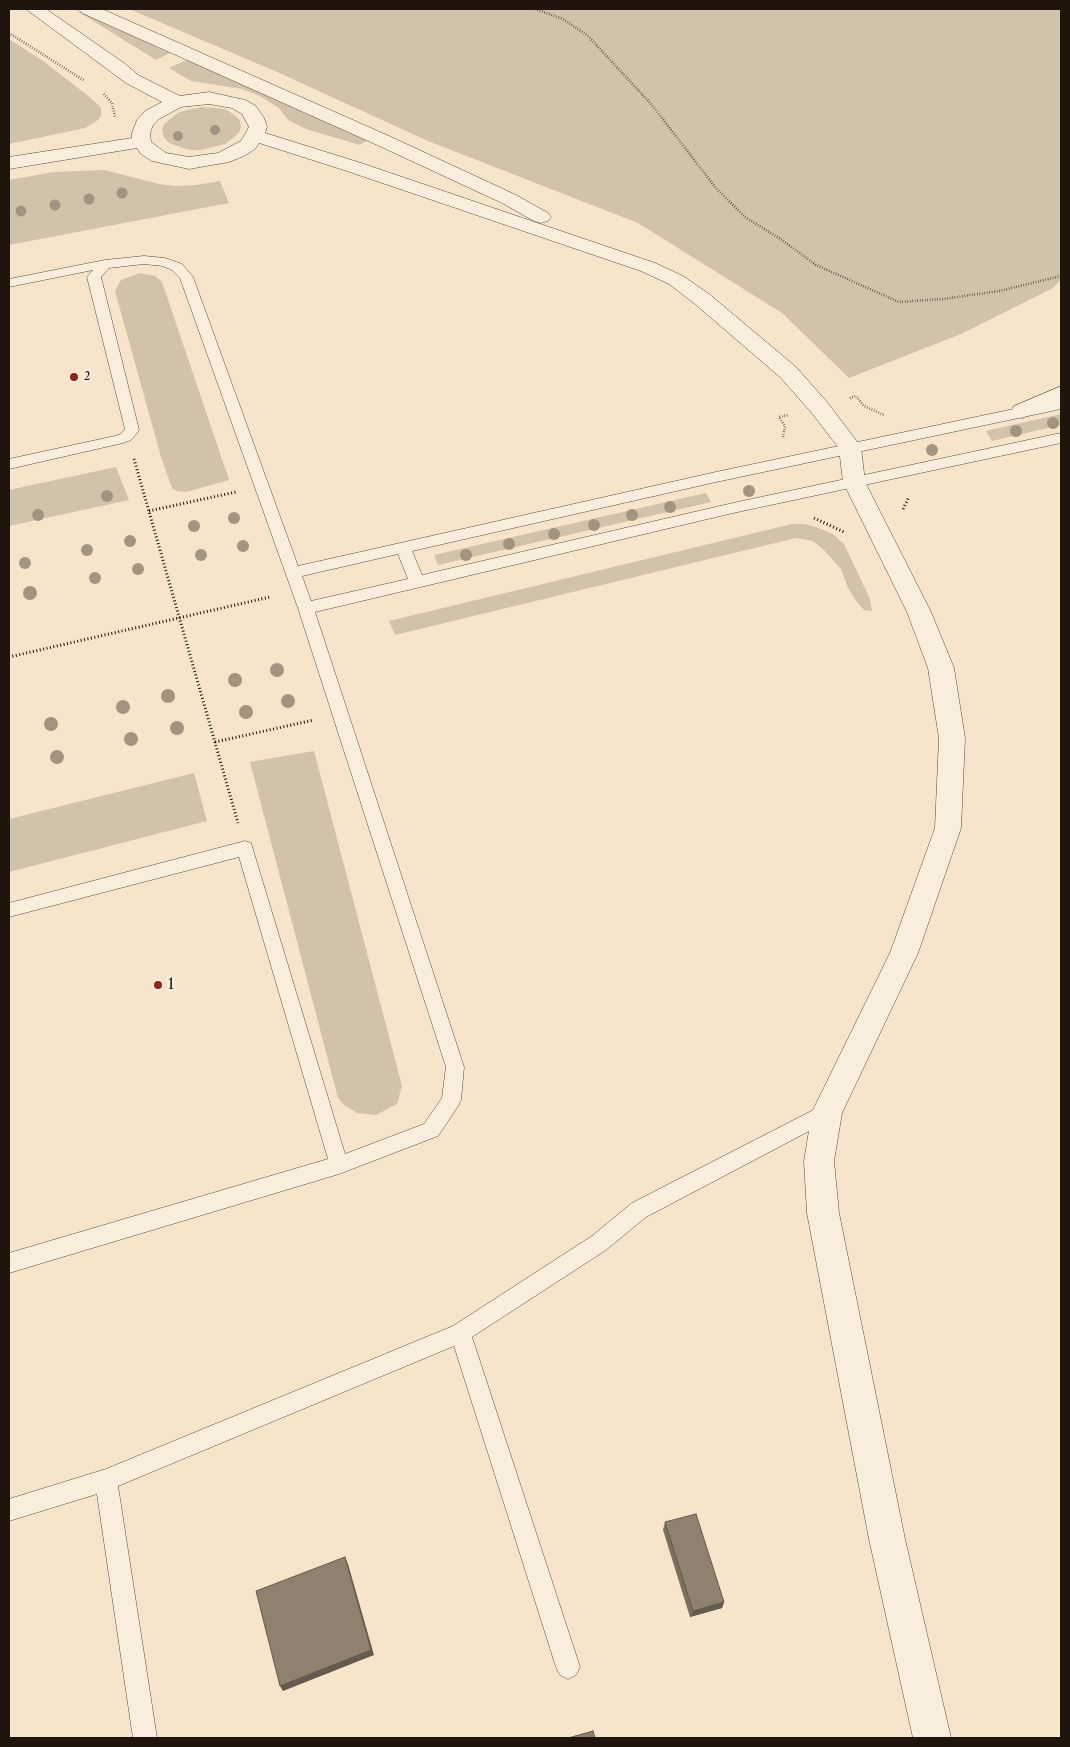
<!DOCTYPE html>
<style>
body{margin:0}
#map{position:relative;width:1070px;height:1747px;overflow:hidden;background:#f6e5cb;font-family:"Libre Caslon Text",serif}
canvas{display:block}
.frame{position:absolute;inset:0;border:10px solid #1f150c;pointer-events:none}
</style>
<div id="map">
<canvas width="1070" height="1747"></canvas>
<div class="frame"></div>
</div>
<script>
const ctx = document.querySelector('canvas').getContext('2d');
ctx.lineJoin = 'round';
function paint(path, color) {
  ctx.fillStyle = color;
  ctx.fill(path, 'evenodd');
}
function shape(rows) {
  const path = new Path2D();
  for (const r of rows) {
    path.moveTo(r[0], r[1]);
    for (let i = 2; i < r.length; i += 2) path.lineTo(r[i], r[i + 1]);
  }
  return path;
}
function trace(path, color, width, dash) {
  ctx.strokeStyle = color;
  ctx.lineWidth = width;
  ctx.lineCap = dash ? 'butt' : 'round';
  ctx.setLineDash(dash || []);
  ctx.stroke(path);
}
function label(font, color, halo, rows, align = 'center') {
  ctx.font = font + ' "Libre Caslon Text",serif';
  ctx.lineWidth = 5;
  ctx.setLineDash([]);
  ctx.textBaseline = 'middle';
  ctx.strokeStyle = halo;
  ctx.fillStyle = color;
  for (const [text, x, y, turn = 0] of rows) {
    ctx.save();
    ctx.translate(x, y);
    ctx.rotate((+turn || 0) * Math.PI / 180);
    ctx.textAlign = isNaN(turn) ? turn : align;
    if (halo) ctx.strokeText(text, 0, 0);
    ctx.fillText(text, 0, 0);
    ctx.restore();
  }
}
paint(shape([
 [74,9,170,53,156,60],
 [129,9,1061,9,1061,279,1053,288,961,334,849,378,782,313,638,223,428,141,277,72],
 [9,39,43,61,91,98,101,108,101,116,98,120,85,128,9,144],
 [187,60,369,139,360,145,306,129,288,120,279,108,260,96,242,89,191,81,169,68],
 [202,107,225,109,233,114,239,119,241,126,239,133,225,144,201,150,189,150,169,143,164,137,162,130,164,124,179,112],
 [104,170,159,184,175,186,196,185,220,181,229,203,9,245,9,180,54,172],
 [140,273,155,276,162,282,229,480,186,492,177,491,172,488,161,457,115,291,121,280],
 [1061,414,1061,425,992,441,986,431],
 [116,467,129,500,9,526,9,490],
 [706,493,711,502,438,565,434,555],
 [792,524,803,524,816,527,833,534,844,544,870,599,872,611,864,610,857,602,848,588,841,569,824,550,813,541,796,538,395,635,389,621],
 [314,751,402,1086,397,1104,376,1115,357,1113,344,1105,338,1098,250,762],
 [194,773,207,821,9,872,9,819]
]), '#d1c2ab');
const lane = shape([
 [144,256,165,258,182,264,193,277,298,566,716,472,1061,399,1061,409,716,482,412,551,422,575,733,503,1061,433,1061,443,733,513,315,612,464,1067,461,1100,458,1106,438,1136,339,1174,9,1273,9,1253,328,1159,239,857,9,917,9,903,245,841,251,843,345,1154,424,1124,442,1098,446,1067,298,608,180,278,172,270,163,266,144,264,109,268,101,277,139,430,137,433,131,440,123,443,9,469,9,459,115,436,121,434,125,429,87,277,93,270,9,287,9,279,105,260,144,256],
 [398,554,408,579,311,601,302,576,398,554],
 [827,1103,834,1106,837,1112,834,1118,646,1217,606,1250,472,1337,580,1667,576,1675,568,1679,560,1675,556,1667,454,1346,118,1486,157,1738,133,1738,97,1494,9,1521,9,1499,106,1469,453,1326,592,1236,632,1203,827,1103]
]);
const street = shape([
 [26,9,46,9,124,63,138,75,180,96,209,92,245,100,256,106,264,118,267,127,265,133,361,163,655,263,683,276,709,294,796,367,827,402,861,447,865,482,931,612,954,668,965,738,961,828,918,953,842,1113,834,1161,839,1213,905,1539,951,1738,913,1738,869,1539,807,1213,804,1161,812,1112,890,953,935,828,939,738,928,668,907,612,843,482,839,448,811,412,780,377,695,304,669,284,641,271,347,171,259,143,255,149,244,156,229,162,189,169,152,161,141,154,137,148,9,169,9,157,132,138,132,133,137,120,145,111,162,102,126,83,26,9],
 [209,104,232,108,242,114,249,127,241,141,218,153,189,157,166,153,151,142,150,133,153,125,159,119,181,107,209,104],
 [79,9,102,9,389,136,516,195,548,213,551,217,548,221,541,223,534,221,502,203,375,144,82,13,79,9]
]);
const secondary = shape([
 [1061,386,1061,402,1022,418,1014,416,1011,411,1014,406,1061,386]
]);
trace(lane, '#55493c', 1);
trace(street, '#55493c', 1);
trace(secondary, '#1f150c', 1);
trace(shape([
 [535,9,563,19,588,36,652,105,715,187,745,217,782,240,816,265,899,302,943,299,999,291,1061,276],
 [9,33,85,81],
 [104,94,112,103,115,117],
 [850,398,856,396,864,406,884,415],
 [783,437,785,426,779,417,788,415]
]), '#1f150c', 2.5, [0.5, 2]);
trace(shape([
 [134,459,238,823],
 [903,509,909,497],
 [149,511,236,492],
 [814,518,844,532],
 [9,657,270,597],
 [215,742,314,720]
]), '#1f150c', 3, [1, 2.5]);
paint(lane, '#f9eedd');
paint(street, '#f9eedd');
paint(secondary, '#f9eedd');
ctx.fillStyle = '#a29481';
for (const [x, y, r] of [
 [215,130,5],
 [178,136,5],
 [122,193,5.5],
 [89,199,5.5],
 [55,205,5.5],
 [21,211,5.5],
 [1053,423,6],
 [1016,431,6],
 [932,450,6],
 [749,491,6],
 [107,496,6],
 [670,507,6],
 [38,515,6],
 [632,515,6],
 [234,518,6],
 [594,525,6],
 [194,526,6],
 [554,534,6],
 [130,541,6],
 [509,544,6],
 [243,546,6],
 [87,550,6],
 [201,555,6],
 [466,555,6],
 [25,563,6],
 [138,569,6],
 [95,578,6],
 [30,593,7],
 [277,670,7],
 [235,680,7],
 [168,696,7],
 [288,701,7],
 [123,707,7],
 [246,712,7],
 [51,724,7],
 [177,728,7],
 [131,739,7],
 [57,757,7]
]) {
  ctx.beginPath();
  ctx.arc(x, y, r, 0, 2 * Math.PI);
  ctx.fill();
}
paint(shape([
 [665,1522,724,1602,722,1608,690,1617,663,1530]
]), '#7b6f5f');
paint(shape([
 [345,1557,348,1564,374,1655,283,1691,280,1686],
 [724,1602,722,1608,690,1617,693,1611]
]), '#645a4e');
const building = shape([
 [696,1514,724,1602,693,1611,665,1522,696,1514],
 [345,1557,371,1650,280,1686,256,1591,345,1557],
 [593,1731,595,1738,568,1738,593,1731]
]);
paint(building, '#8f816f');
trace(building, '#645a4e', 1);
for (const [x, y, r, color] of [
 [74,377,5,"#8f2418"],
 [158,985,5,"#8f2418"]
]) {
  const dot = new Path2D();
  dot.arc(x, y, r, 0, 2 * Math.PI);
  ctx.fillStyle = color;
  ctx.fill(dot);
  trace(dot, '#f9eedd', 2);
}
label('11px', '#1f150c', '#f9eedd', [
 ["2",84,377]
], 'left');
label('14px', '#1f150c', '#f9eedd', [
 ["1",168,985]
], 'left');
</script>
